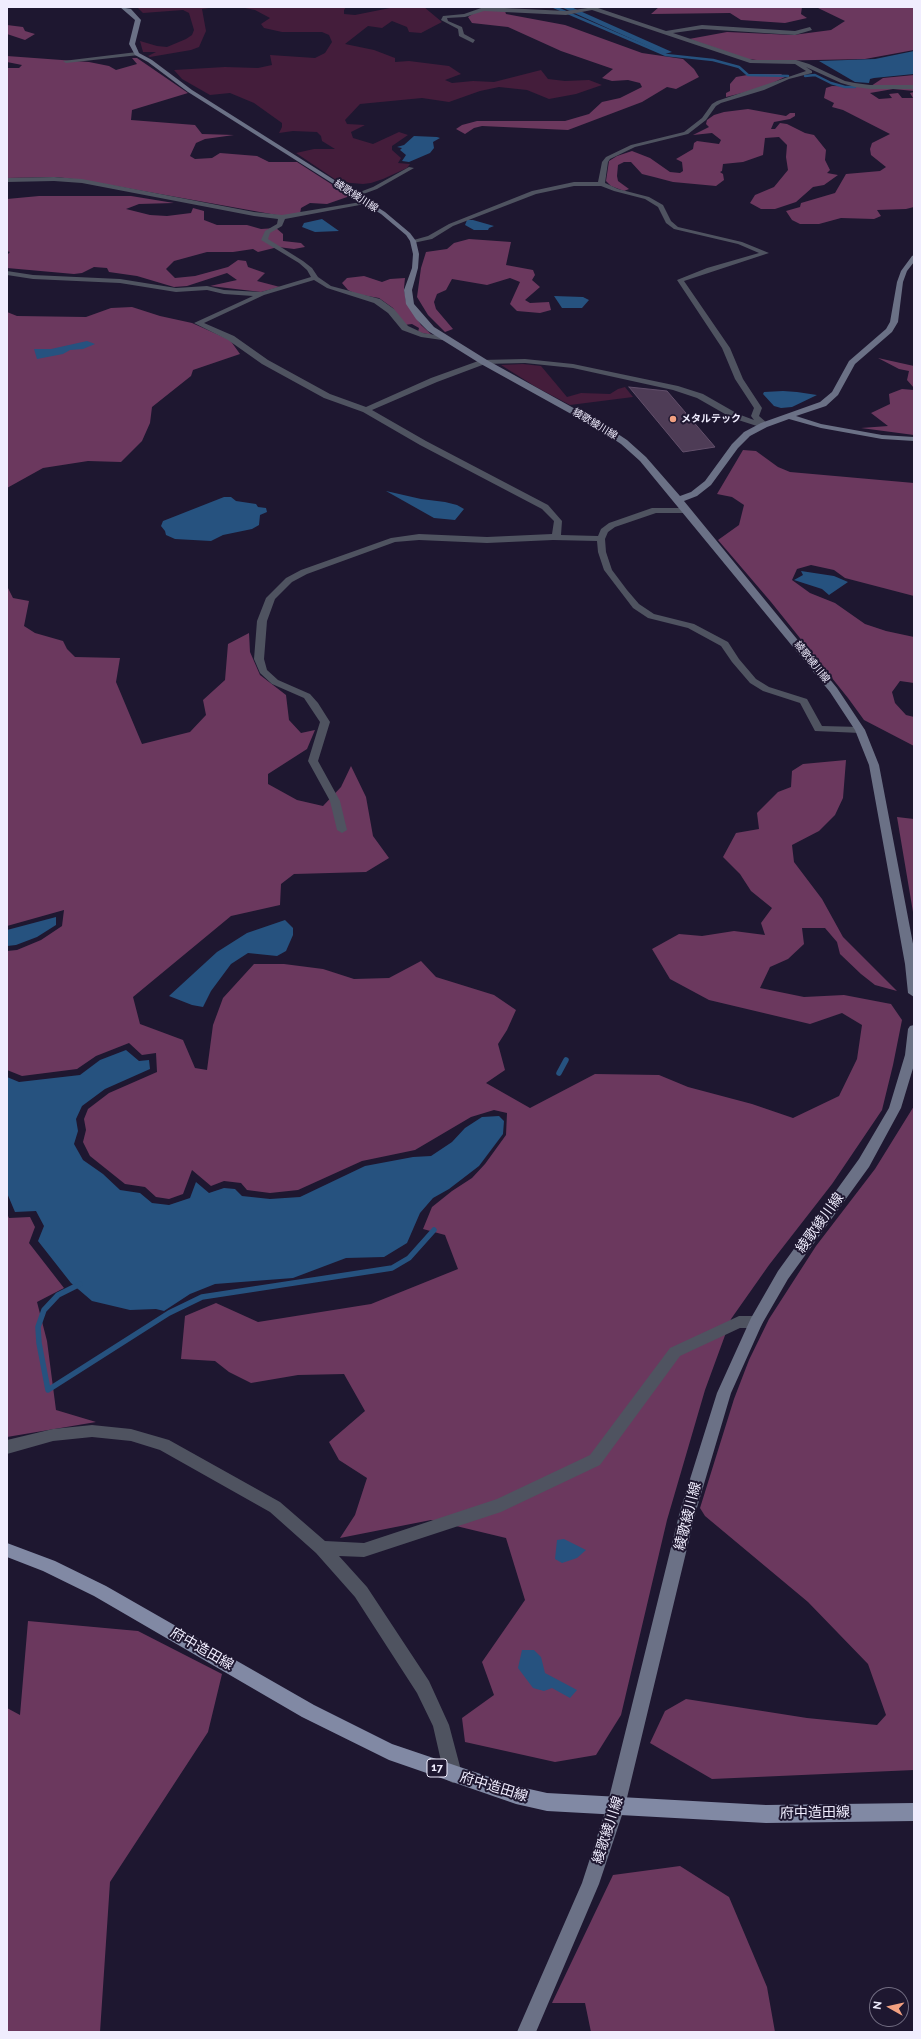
<!DOCTYPE html>
<meta charset="utf-8">
<style>
body{margin:0}
#map{position:relative;width:921px;height:2039px;overflow:hidden;background:#1e1730;font-family:Raleway,sans-serif}
canvas{display:block}
.frame{position:absolute;inset:0;border:8px solid #f0edfe;pointer-events:none}
.north{position:absolute;left:869px;top:1987px;width:40px;height:40px;box-sizing:border-box;background:#1e1730;border:1px solid #726d82;border-radius:50%;rotate:278deg;font-size:11px;font-weight:700;line-height:16px;text-align:center;color:#f0edfe}
.north::after{content:'';display:block;margin:auto;width:14px;height:18px;background:#f2a081;clip-path:polygon(50% 0,100% 100%,50% 72%,0 100%)}
</style>
<div id="map">
<canvas width="921" height="2039"></canvas>
<div class="frame"></div>
<div class="north">N</div>
</div>
<script>
const ctx = document.querySelector('canvas').getContext('2d');
ctx.lineJoin = 'round';
function paint(path, color) {
  ctx.fillStyle = color;
  ctx.fill(path, 'evenodd');
}
function shape(rows) {
  const path = new Path2D();
  for (const r of rows) {
    path.moveTo(r[0], r[1]);
    for (let i = 2; i < r.length; i += 2) path.lineTo(r[i], r[i + 1]);
  }
  return path;
}
function trace(path, color, width, dash) {
  ctx.strokeStyle = color;
  ctx.lineWidth = width;
  ctx.lineCap = dash ? 'butt' : 'round';
  ctx.setLineDash(dash || []);
  ctx.stroke(path);
}
function label(font, color, halo, rows, align = 'center') {
  ctx.font = font + ' Raleway,"Noto Sans JP",sans-serif';
  ctx.lineWidth = 4;
  ctx.setLineDash([]);
  ctx.textBaseline = 'middle';
  ctx.strokeStyle = halo;
  ctx.fillStyle = color;
  for (const [text, x, y, turn = 0] of rows) {
    ctx.save();
    ctx.translate(x, y);
    ctx.rotate((+turn || 0) * Math.PI / 180);
    ctx.textAlign = isNaN(turn) ? turn : align;
    if (halo) ctx.strokeText(text, 0, 0);
    ctx.fillText(text, 0, 0);
    ctx.restore();
  }
}
paint(shape([
 [137,7,216,7,202,9,206,31,199,47,191,50,150,57,148,56,156,52,143,52,140,41,157,46,167,47,186,39,192,35,194,30,189,13,183,10,143,13],
 [240,7,346,7,344,10,344,14,355,15,395,7,424,7,442,22,421,33,409,32,407,27,392,21,382,28,368,26,345,44,374,50,395,58,395,62,409,61,449,66,461,74,445,80,452,83,473,81,494,82,541,70,548,79,565,81,589,80,602,85,576,94,549,99,527,90,499,87,480,91,449,102,422,98,360,104,345,120,347,124,365,125,351,132,353,138,373,144,399,132,408,135,392,146,392,150,401,158,398,163,410,164,407,168,383,179,371,183,363,184,339,182,296,153,314,149,335,149,322,141,321,136,317,132,293,131,279,133,282,127,282,123,254,103,230,93,210,95,182,79,174,70,225,67,258,68,272,65,270,55,315,58,325,53,332,42,329,35,322,32,282,32,264,28,261,24,270,18,255,10],
 [523,364,541,366,567,397,581,393,610,394,618,389,625,387,633,397,570,405,536,387,501,365]
]), '#441d3b');
paint(shape([
 [659,7,802,7,801,14,807,18,785,23,741,20,730,13,651,14],
 [816,7,914,7,914,50,865,59,766,61,747,59,689,39,727,32,793,35,831,30,845,21],
 [479,10,505,11,506,14,565,25,642,53,683,59,694,69,699,77,676,89,667,87,642,102,568,130,482,126,474,128,465,134,456,129,462,125,477,121,565,121,589,114,602,102,620,98,642,87,640,83,628,80,612,81,602,78,613,69,561,51,508,27,472,23,468,17],
 [7,25,23,27,25,31,35,34,25,40,7,34],
 [7,56,89,62,109,66,116,70,137,64,132,58,137,58,188,93,132,110,131,120,195,125,202,134,234,135,205,139,196,143,190,156,195,159,212,158,220,153,257,156,269,162,297,162,350,196,327,204,310,203,301,208,300,214,282,216,82,180,56,177,7,178,7,68,19,68,22,65,7,62],
 [753,74,781,74,785,77,762,88,726,97,726,93,730,91,730,84,736,77],
 [914,75,914,86,871,86,883,78],
 [832,86,914,88,914,91,893,89,870,93,879,99,892,98,889,94,898,93,902,98,913,98,910,93,914,92,914,207,906,209,877,210,881,216,874,219,841,218,819,224,800,224,792,220,786,211,800,207,801,203,835,193,846,174,880,171,886,167,871,155,870,149,872,143,890,134,843,110,832,107,834,103,824,98,826,88],
 [748,109,786,116,790,113,795,113,795,116,790,119,774,122,771,129,775,129,780,123,787,124,805,133,814,135,826,150,825,160,830,170,827,173,838,175,824,185,813,187,796,202,775,209,761,209,750,203,755,195,774,187,788,170,786,157,787,145,779,137,765,138,763,155,743,162,723,164,722,171,720,172,723,174,724,180,716,186,673,182,654,177,642,174,631,162,624,162,618,165,617,176,618,181,629,189,624,191,611,186,606,181,609,161,617,156,632,151,650,158,670,172,680,173,683,171,682,162,676,159,693,149,694,143,697,141,719,144,721,140,712,133,693,135,709,127,706,124,707,120,714,115,724,112],
 [39,196,131,196,174,203,139,204,126,209,150,215,167,216,191,213,193,208,204,211,204,220,217,225,247,225,261,229,276,228,283,234,283,241,301,243,305,247,294,249,278,247,258,252,253,249,233,252,207,252,174,261,166,269,175,278,195,276,228,267,238,260,246,261,248,267,265,273,257,281,280,287,261,292,210,286,237,280,227,273,187,286,174,287,137,276,109,272,107,268,94,267,82,273,74,274,7,268,7,255,10,252,7,251,7,199],
 [469,239,511,242,506,265,533,270,535,275,532,280,540,287,525,300,530,303,549,302,551,310,540,313,517,311,510,304,520,282,510,278,487,285,452,279,446,290,437,294,434,302,436,309,453,329,445,332,428,315,417,297,421,268,426,252,447,249,454,243],
 [364,276,382,282,390,279,405,278,404,288,406,302,421,325,432,335,418,332,419,328,412,324,404,325,393,308,379,298,356,294,348,290,342,283,347,278],
 [132,307,160,316,192,323,230,340,240,354,193,370,191,376,152,407,150,423,142,441,121,462,88,461,43,468,7,488,7,312,17,316,86,317,111,308],
 [878,358,914,366,914,388,907,380,909,371,899,369],
 [902,389,914,390,914,435,861,428,888,426,871,413,890,404,889,394],
 [743,450,756,451,778,467,790,472,914,483,914,596,845,578,834,570,811,565,797,569,792,580,810,593,835,603,865,624,886,631,914,637,914,683,900,681,892,692,895,703,906,715,914,717,914,746,864,720,848,698,771,602,718,540,739,525,744,505,732,497,717,494],
 [7,586,13,598,29,601,24,626,35,633,63,641,67,649,75,657,120,658,116,682,142,744,190,732,206,715,203,700,225,680,228,644,249,633,250,652,260,675,286,695,289,720,301,733,315,730,307,749,268,774,268,784,297,800,323,806,341,787,351,766,366,797,373,836,389,858,366,872,294,874,281,884,280,905,231,916,133,997,140,1024,183,1040,195,1068,207,1070,213,1025,223,998,254,964,284,964,323,969,354,979,389,978,421,961,436,977,494,995,516,1010,507,1030,498,1044,505,1070,486,1083,530,1108,595,1074,659,1075,688,1087,752,1104,793,1118,839,1096,857,1059,862,1025,842,1013,810,1024,709,1000,670,979,652,949,679,934,702,936,734,931,765,935,761,923,772,908,751,891,740,874,723,857,736,833,759,829,757,813,778,792,791,787,792,771,803,764,846,760,843,798,835,815,819,831,792,845,794,862,822,899,843,937,897,991,875,985,861,974,840,954,837,942,825,928,802,928,804,944,788,959,770,967,760,988,804,997,844,995,891,1004,902,1020,893,1065,882,1110,832,1184,769,1265,731,1319,705,1390,667,1520,621,1715,596,1755,555,1762,465,1742,462,1718,494,1695,482,1662,525,1600,506,1538,431,1520,340,1538,355,1515,367,1478,339,1460,329,1442,365,1411,344,1374,298,1375,251,1383,229,1372,215,1361,181,1359,185,1316,216,1303,258,1322,371,1304,458,1269,445,1235,423,1229,432,1207,452,1191,472,1178,485,1164,506,1135,507,1113,494,1110,471,1117,415,1150,362,1161,298,1190,270,1193,247,1190,241,1183,224,1181,211,1186,192,1170,183,1194,169,1199,156,1197,145,1187,125,1184,90,1156,83,1142,86,1130,84,1119,88,1109,109,1093,157,1072,156,1053,142,1055,129,1043,96,1056,77,1069,22,1076,7,1070,7,951,17,950,41,940,62,926,64,910,7,926],
 [897,817,914,819,914,918],
 [914,1106,914,1770,712,1779,650,1743,665,1711,686,1699,807,1718,877,1725,886,1715,868,1664,808,1602,705,1516,700,1508,734,1399,749,1360,769,1319,816,1246,875,1169],
 [7,1214,9,1218,30,1217,35,1227,29,1243,64,1288,37,1302,47,1341,56,1410,96,1422,7,1437],
 [28,1621,138,1631,222,1674,208,1732,110,1882,100,2032,7,2032,7,1708,20,1715],
 [680,1866,729,1897,767,1987,775,2032,591,2032,585,2003,552,2003,613,1875]
]), '#6b385e');
paint(shape([
 [914,51,914,74,874,78,870,79,869,83,855,82,819,61,875,59],
 [414,136,437,137,440,138,433,142,434,148,430,153,409,162,402,161,406,155,400,150,402,148,397,147,404,145],
 [322,219,339,231,315,232,302,227,304,223],
 [467,220,473,220,494,226,489,228,488,230,474,230,465,225],
 [554,296,583,297,589,300,582,308,562,308],
 [87,341,95,344,83,349,70,350,63,354,37,359,34,349,51,349],
 [783,391,797,392,817,395,792,407,781,408,774,406,763,394,764,392],
 [386,491,421,499,445,502,457,505,464,509,455,520,434,518],
 [224,497,231,497,236,501,256,504,258,507,266,508,267,512,260,515,259,525,252,529,223,535,211,541,175,539,166,535,165,531,161,526,163,521],
 [801,571,834,576,848,582,829,595,822,589,794,580,803,575],
 [56,917,56,925,37,937,16,945,7,946,7,930],
 [285,920,293,928,293,935,286,951,277,956,248,953,231,964,211,991,203,1007,192,1005,169,996,217,952,247,933],
 [126,1050,139,1061,149,1060,150,1069,105,1089,82,1106,76,1119,78,1131,74,1144,83,1160,103,1174,120,1190,140,1193,152,1203,169,1205,190,1198,196,1182,209,1193,224,1188,235,1189,242,1196,270,1199,300,1197,365,1166,413,1157,431,1156,452,1142,465,1128,482,1117,499,1116,504,1121,503,1134,479,1166,449,1189,433,1198,420,1213,407,1243,384,1257,346,1258,293,1278,215,1284,190,1294,164,1311,156,1309,130,1310,92,1301,71,1283,38,1241,44,1226,36,1211,15,1212,7,1193,7,1077,19,1082,80,1075,100,1060],
 [564,1539,586,1550,577,1558,562,1563,555,1559,557,1540],
 [522,1650,534,1650,541,1657,545,1673,577,1690,570,1698,552,1688,544,1691,533,1688,518,1668]
]), '#26527f');
trace(shape([
 [554,7,666,55,713,60,739,67,748,75,788,76],
 [805,76,815,75,831,83,845,87,855,87]
]), '#26527f', 2.5);
trace(shape([
 [559,1073,566,1060],
 [80,1284,58,1295,44,1310,38,1327,39,1343,48,1390,169,1313,202,1297,392,1268,409,1258,434,1230]
]), '#26527f', 5.5);
paint(shape([
 [561,7,571,7,672,52,665,54,561,7]
]), '#26527f');
const building = shape([
 [629,387,667,391,715,447,683,452,629,387]
]);
paint(building, '#4e3c56');
trace(building, '#63506b', 1);
paint(shape([
 [484,7,566,11,595,7,666,31,702,25,795,31,810,27,812,30,795,35,702,29,673,33,753,60,796,60,809,64,845,81,855,83,870,85,914,85,914,89,870,89,855,87,841,83,806,67,812,71,812,73,789,79,764,90,721,103,716,106,706,120,688,134,635,147,610,159,608,162,605,183,618,189,649,197,663,205,671,221,678,227,742,242,769,253,684,281,730,348,743,379,762,408,759,416,767,423,767,427,760,427,732,418,697,398,673,390,573,368,525,363,485,364,437,382,372,410,426,441,548,505,562,521,561,535,598,536,601,529,609,523,652,508,689,508,689,512,686,513,656,513,615,527,608,532,605,539,606,552,612,570,627,590,639,604,654,614,694,624,728,642,739,659,756,679,769,687,807,699,822,726,860,727,865,730,860,733,815,731,800,703,763,691,750,683,732,662,721,646,688,628,648,618,633,608,604,570,598,552,597,541,553,540,487,543,419,540,395,542,307,574,292,582,275,599,267,621,264,659,267,670,278,680,310,694,318,703,330,722,318,761,340,801,347,830,342,833,337,830,330,801,308,761,320,722,304,698,272,684,260,673,254,659,257,621,266,598,286,578,301,570,391,538,419,534,487,537,552,534,554,521,542,509,420,445,363,412,324,398,262,364,228,340,194,323,253,296,224,294,207,290,176,292,120,283,33,279,7,275,7,271,33,275,120,279,176,288,207,286,224,290,261,292,311,277,307,270,299,263,261,240,265,231,277,224,278,219,254,216,82,183,54,181,7,182,7,178,54,177,82,179,254,212,282,215,367,201,367,203,365,204,285,219,282,226,270,233,268,239,303,261,312,268,318,277,331,286,380,299,394,309,408,326,423,333,449,337,449,341,421,337,402,330,388,313,374,303,327,288,314,280,264,295,204,323,234,336,268,360,330,394,366,407,431,378,481,360,525,359,573,364,678,386,703,394,738,414,754,420,751,416,754,408,735,379,722,348,677,280,707,268,759,253,738,244,674,229,666,223,658,207,645,199,614,191,601,186,574,186,536,194,453,226,432,239,413,243,410,241,428,236,449,224,532,191,574,182,598,182,602,162,606,157,631,145,684,132,702,118,712,104,717,101,806,71,795,64,750,63,592,10,566,15,484,11,465,17,447,18,448,21,462,27,464,34,475,40,473,43,459,36,458,29,441,20,443,16,464,14,484,7],
 [137,52,139,55,66,63,63,61,137,52],
 [409,167,414,168,377,189,355,197,352,195,373,187,409,167],
 [739,1316,756,1316,761,1318,763,1322,761,1326,756,1328,740,1328,680,1356,600,1465,501,1512,364,1557,339,1556,367,1587,429,1681,449,1725,462,1774,459,1780,453,1783,447,1780,444,1774,433,1726,417,1693,355,1597,316,1553,270,1512,160,1450,131,1441,92,1437,53,1441,7,1454,7,1440,53,1429,92,1425,131,1429,169,1440,280,1502,325,1541,364,1543,497,1499,590,1455,670,1348,739,1316]
]), '#4f5360');
paint(shape([
 [120,7,131,9,141,20,135,44,139,53,152,60,192,90,385,212,410,233,416,241,419,254,418,268,412,290,414,304,434,327,487,360,606,426,627,440,646,457,680,496,691,492,705,481,732,444,744,432,761,423,820,402,832,392,849,361,886,329,890,322,897,282,901,271,912,256,914,255,914,262,907,271,903,282,898,322,892,332,855,364,838,395,826,406,796,416,821,424,882,435,914,437,914,441,882,439,821,428,789,419,767,427,750,436,738,448,711,485,697,496,684,501,837,688,865,730,879,765,914,949,914,997,908,993,905,964,869,765,855,730,830,692,640,461,621,444,600,430,481,364,428,331,416,319,406,304,404,290,412,268,413,254,410,241,406,235,381,214,188,92,148,62,135,55,129,44,135,20,120,7],
 [914,1025,914,1065,901,1108,869,1167,788,1279,762,1324,731,1393,696,1511,625,1806,599,1884,536,2032,517,2032,582,1883,607,1806,680,1511,717,1393,751,1318,778,1271,859,1159,889,1108,905,1055,908,1029,910,1026,914,1025]
]), '#6b7186');
paint(shape([
 [7,1543,55,1561,106,1586,314,1705,392,1744,516,1786,547,1793,766,1805,914,1803,914,1821,766,1823,547,1811,516,1804,389,1760,302,1717,94,1596,43,1571,7,1557,7,1543]
]), '#8189a4');
for (const [x, y, r, color] of [
 [673,419,4,"#f2a081"]
]) {
  const dot = new Path2D();
  dot.arc(x, y, r, 0, 2 * Math.PI);
  ctx.fillStyle = color;
  ctx.fill(dot);
  trace(dot, '#1e1730', 1.5);
}
label('10px', '#f0edfe', '#1e1730', [
 ["綾歌綾川線",356,196,33],
 ["綾歌綾川線",595,424,31],
 ["綾歌綾川線",812,662,51]
]);
label('bold 10px', '#f0edfe', '#1e1730', [
 ["メタルテック",681,419]
], 'left');
for (const [x, y, w] of [
 [437,1768,20]
]) {
  const box = new Path2D();
  box.roundRect(x - w / 2, y - 9, w, 18, 3);
  ctx.fillStyle = '#1e1730';
  ctx.fill(box);
  trace(box, '#f0edfe', 1);
}
label('bold 11px', '#f0edfe', null, [
 ["17",437,1768]
]);
label('14px', '#f0edfe', '#1e1730', [
 ["綾歌綾川線",820,1223,-54],
 ["綾歌綾川線",688,1516,-76],
 ["府中造田線",202,1649,30],
 ["府中造田線",494,1787,17],
 ["府中造田線",815,1813,-1],
 ["綾歌綾川線",608,1830,-72]
]);
</script>
